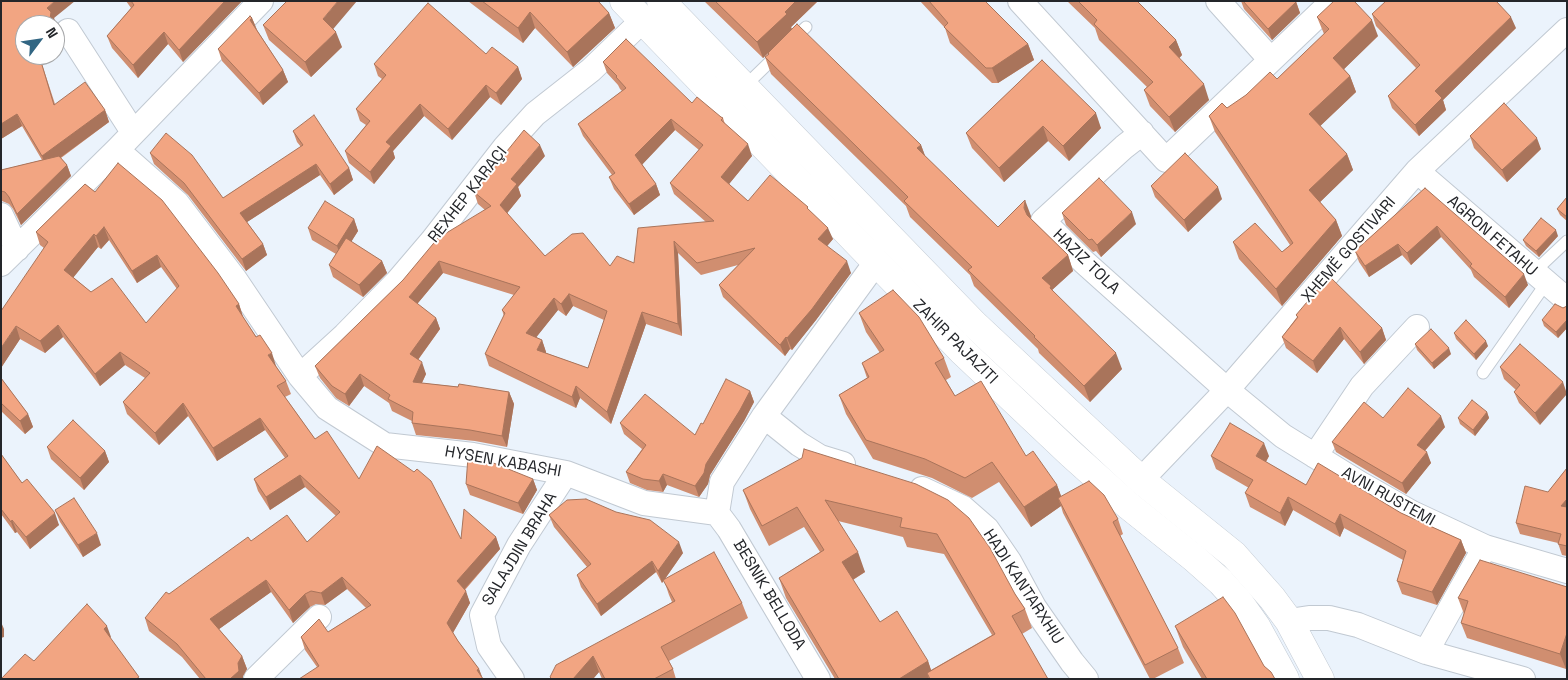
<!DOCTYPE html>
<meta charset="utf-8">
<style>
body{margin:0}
#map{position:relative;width:1568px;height:680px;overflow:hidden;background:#ebf3fc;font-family:"Space Grotesk",sans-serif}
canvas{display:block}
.frame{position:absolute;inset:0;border:2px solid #24262a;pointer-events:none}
.north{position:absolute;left:15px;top:15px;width:50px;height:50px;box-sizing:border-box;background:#fff;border:1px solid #a7a8aa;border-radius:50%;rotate:59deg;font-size:14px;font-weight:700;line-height:20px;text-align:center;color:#24262a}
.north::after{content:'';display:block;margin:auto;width:18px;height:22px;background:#326683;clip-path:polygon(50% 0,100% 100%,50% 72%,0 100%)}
</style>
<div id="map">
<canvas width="1568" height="680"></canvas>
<div class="frame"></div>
<div class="north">N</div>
</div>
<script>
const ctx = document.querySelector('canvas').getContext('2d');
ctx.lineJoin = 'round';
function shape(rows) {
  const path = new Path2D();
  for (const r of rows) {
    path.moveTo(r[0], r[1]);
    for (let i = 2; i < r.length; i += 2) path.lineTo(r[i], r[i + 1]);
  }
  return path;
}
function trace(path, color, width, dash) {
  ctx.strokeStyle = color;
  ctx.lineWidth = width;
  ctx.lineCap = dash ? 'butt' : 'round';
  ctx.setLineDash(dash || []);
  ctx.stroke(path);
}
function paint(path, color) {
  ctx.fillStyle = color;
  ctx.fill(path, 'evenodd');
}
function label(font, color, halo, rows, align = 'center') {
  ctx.font = font + ' "Space Grotesk",sans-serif';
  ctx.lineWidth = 4;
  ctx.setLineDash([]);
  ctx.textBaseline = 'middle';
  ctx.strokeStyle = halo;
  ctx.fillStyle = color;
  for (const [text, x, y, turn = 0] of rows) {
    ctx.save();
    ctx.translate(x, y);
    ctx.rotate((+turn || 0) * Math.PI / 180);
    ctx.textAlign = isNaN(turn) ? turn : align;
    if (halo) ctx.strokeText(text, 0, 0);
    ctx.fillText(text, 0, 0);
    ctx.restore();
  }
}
const service = shape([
 [792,40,806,27],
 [744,87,779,53],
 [1534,272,1567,241],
 [1483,373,1547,282]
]);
const minor = shape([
 [1020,1,1166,160,1333,1],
 [1218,1,1271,60],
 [68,31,133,132],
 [1142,133,1124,147,1043,221,1084,262,1227,390,1283,436,1359,483,1412,513,1485,547,1567,571],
 [117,150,177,203,234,278,300,376,327,408,385,445,473,455,566,473,644,503,717,513],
 [1417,171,1567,300],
 [1,215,17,249],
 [1,264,117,150,261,1],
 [300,376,345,335,397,282,432,241,505,147,535,114,591,70,642,21],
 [764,416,799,444,820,457,843,464],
 [1315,456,1362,386,1417,327],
 [1141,480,1227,390,1417,171,1567,30],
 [922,489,963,508,987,529,1009,561,1034,607,1072,662,1086,679],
 [717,513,722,482,764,416,877,261],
 [717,513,729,529,818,679],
 [1289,621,1309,618,1329,618,1358,625,1426,652,1523,679],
 [1426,652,1485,547],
 [256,679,319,617],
 [512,679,489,646,482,615,519,545,566,473]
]);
const tertiary = shape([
 [624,1,962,351,1071,454,1129,506,1194,558,1221,582,1239,602,1256,626,1285,679]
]);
const primary = shape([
 [661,1,974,324,1141,480,1234,555,1272,598,1289,621,1320,679]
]);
trace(service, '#c1c9d2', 13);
trace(minor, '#c1c9d2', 26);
trace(tertiary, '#c1c9d2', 29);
trace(primary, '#c1c9d2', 29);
trace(service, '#fff', 11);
trace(minor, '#fff', 24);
trace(tertiary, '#fff', 28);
trace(primary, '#fff', 28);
paint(shape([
 [1,1,54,18,56,25,25,55,39,55,55,104,105,110,109,122,61,158,67,165,71,176,21,225,13,209,9,204,2,201,1,198,1,170,42,160,22,126,1,139],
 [126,1,242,1,183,62,168,44,138,78,112,48,107,36,131,8],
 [468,1,598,1,609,13,615,28,573,67,535,28,523,43],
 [704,1,818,1,791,27,792,29,921,145,925,156,998,227,1031,216,1030,218,1068,255,1073,271,1052,290,1122,369,1090,402,1039,353,1038,349,974,286,970,275,910,217,906,206,771,74,765,57,768,54,768,53,763,58],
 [920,1,985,1,1028,44,1034,60,998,83,992,83,950,43,945,28],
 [1067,1,1137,1,1176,40,1182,55,1179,58,1209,100,1175,132,1150,106,1144,90,1147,87,1099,40,1095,28],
 [1241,1,1296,1,1300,13,1272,40,1244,9],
 [1372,14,1516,28,1443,100,1446,110,1419,136,1392,108,1388,96,1416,68,1376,26],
 [1317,17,1378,36,1344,69,1350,76,1356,92,1320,126,1347,154,1353,170,1320,202,1336,220,1342,236,1282,306,1239,259,1233,242,1282,252,1290,245,1215,132,1209,116,1227,108,1277,79,1324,34],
 [252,18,257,30,283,70,288,82,263,105,222,61,218,49],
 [263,25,342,47,311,77,269,40],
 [486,54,518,67,522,79,501,105,490,97,452,140,424,116,393,151,395,158,374,184,349,163,345,151,366,125,360,121,356,109,382,79,378,76,374,64],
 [1042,60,1101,128,1069,161,1048,141,1004,182,972,148,966,133],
 [603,62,723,118,725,124,752,156,729,184,748,201,810,211,833,239,827,246,851,273,816,320,792,350,790,349,785,356,723,297,719,285,738,265,701,275,678,253,682,336,646,324,611,424,580,398,576,408,489,366,485,354,504,316,502,310,514,295,443,273,417,304,436,318,440,329,418,360,426,374,422,383,509,392,514,404,507,447,475,441,416,435,412,423,412,421,392,411,389,403,364,386,349,406,336,398,320,378,315,366,403,280,485,210,478,204,474,192,545,156,518,187,521,196,507,213,545,256,610,266,634,263,706,222,674,194,670,183,699,150,675,130,642,164,656,184,660,195,634,215,614,189,609,177,612,175,583,136,578,124,622,91,620,89,618,85,607,73],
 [573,306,604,320,588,368,546,353,546,352,542,340,536,337,558,310,566,316],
 [293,131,349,168,353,180,334,195,320,175,247,222,263,244,267,255,246,271,188,195,154,164,150,153,223,198,301,147,297,142],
 [1470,136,1541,149,1507,182,1474,148],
 [85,184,239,304,243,317,286,381,291,394,285,397,315,439,359,479,461,539,496,537,500,549,465,590,470,603,453,633,458,641,479,669,482,678,317,667,305,650,301,637,328,632,366,608,347,589,325,605,316,604,310,607,293,623,271,592,219,629,242,656,247,669,243,676,243,679,200,679,182,657,149,631,145,618,169,594,251,541,307,542,336,516,305,487,270,510,258,491,254,479,285,458,265,430,217,461,188,416,159,445,127,414,123,402,145,378,125,365,100,386,63,337,45,353,20,339,1,368,44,248,40,245,36,232],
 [109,240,137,283,161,267,177,289,146,323,91,292,73,277,98,247,101,249],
 [1151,186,1222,199,1188,232,1155,197],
 [1425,188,1528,285,1509,308,1474,277,1471,270,1441,237,1411,265,1402,255,1369,277,1359,262,1355,251],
 [1567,197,1567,221,1560,215,1557,209],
 [1062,213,1136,224,1101,257,1096,251,1093,252,1066,225],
 [354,219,358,231,351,242,382,261,387,273,363,297,333,277,329,265,336,254,312,240,308,228],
 [1558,236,1539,257,1526,246,1523,240],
 [1567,306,1567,328,1558,338,1544,326,1542,320,1563,308],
 [859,313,944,358,951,377,946,380,955,396,1026,456,1057,485,1061,496,1118,519,1123,534,1120,536,1178,648,1184,663,1153,679,1150,679,1063,513,1061,506,1031,527,999,482,972,498,932,478,873,459,846,414,839,395,867,378,862,363,880,353,866,332],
 [1296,315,1382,328,1386,340,1364,364,1344,339,1317,373,1286,348,1282,337,1297,317],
 [1454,333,1488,346,1476,360,1456,339],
 [1415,344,1451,354,1434,369,1417,350],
 [1520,344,1540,425,1519,403,1514,392,1516,390,1504,379,1500,367],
 [1,378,28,414,33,427,25,434,1,411],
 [750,391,754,402,744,421,710,475,708,484,699,497,667,485,663,492,647,490,630,483,626,472,642,449,624,434,620,423,695,435,703,424],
 [1487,412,1489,418,1475,436,1460,424,1458,418],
 [1383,418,1445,427,1425,451,1431,463,1406,494,1336,452,1332,442],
 [47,447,105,451,109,462,84,490,51,459],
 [1,454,22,483,59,525,30,549,17,532,15,533,1,514],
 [1211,456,1269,456,1266,462,1306,485,1401,513,1461,540,1466,553,1437,605,1402,594,1397,581,1403,560,1344,528,1340,537,1293,510,1285,526,1250,507,1245,493,1249,488,1216,469],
 [1567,468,1567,556,1562,555,1558,543,1520,534,1516,523,1548,492],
 [533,479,537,490,523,514,470,495,466,484],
 [916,484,1015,594,1025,609,1032,628,1022,634,1048,679,835,679,786,598,779,578,820,552,804,527,769,546,750,509,743,490],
 [838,521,903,537,907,547,944,554,992,635,931,670,928,661,880,622,853,580,865,572],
 [55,510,101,545,83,557,60,522],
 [549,515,683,553,665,579,742,603,748,618,669,661,673,669,676,679,602,679,599,672,593,679,551,679,550,677,672,602,669,595,664,580,662,583,656,572,601,616,581,587,577,575,587,567,554,527],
 [1567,587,1566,669,1467,638,1461,623,1464,614,1458,598],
 [1175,626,1264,666,1275,679,1202,679,1183,647]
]), '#d08e70');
paint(shape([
 [55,1,75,1,54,18,56,25,55,28,55,25,52,25,47,8],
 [225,1,242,1,183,62,179,50],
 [338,1,357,1,329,34,323,19],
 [796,1,818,1,791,27,792,30,763,58,757,42,785,12],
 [1296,2,1300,13,1272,40,1268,29],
 [530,12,535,28,523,43,518,28],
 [609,13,615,28,573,67,567,52],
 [1511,17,1516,28,1443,100,1446,110,1419,136,1415,125,1435,91],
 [252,18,257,30,250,20],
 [1372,20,1378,36,1339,74,1333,58],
 [164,32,168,44,138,78,133,65],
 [336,32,342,47,311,77,305,62],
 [1176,40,1182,55,1175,63,1169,47],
 [1028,44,1034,60,998,83,992,68],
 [518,67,522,79,501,105,496,93],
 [283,70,288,82,263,105,259,93],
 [1350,76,1356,92,1315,131,1309,114],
 [1204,84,1209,100,1175,132,1169,117],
 [486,85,490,97,452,140,448,129],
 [420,104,424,116,393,151,395,158,374,184,370,172,386,142],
 [105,110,109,122,46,168,42,156],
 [1096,113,1101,128,1069,161,1063,146],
 [17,114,22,126,1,139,1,124],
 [671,119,675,130,640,167,635,155],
 [1043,126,1048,141,1004,182,999,168],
 [1537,138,1541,149,1507,182,1502,170],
 [748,144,752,156,725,189,721,177],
 [540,145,545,156,518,187,521,196,504,217,500,205,511,179],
 [921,145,927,161,917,148],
 [1347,154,1353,170,1315,207,1309,190],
 [316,164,320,175,244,224,240,213],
 [67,165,71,176,21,225,17,214],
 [349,168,353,180,334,195,330,184],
 [656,184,660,195,634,215,629,204],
 [1218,187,1222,199,1188,232,1184,220],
 [1025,200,1031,216,1030,224,1024,208],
 [1132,212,1136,224,1101,257,1097,245],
 [354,219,358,231,341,258,337,246],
 [1336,220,1342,236,1282,306,1276,289],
 [1437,226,1441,237,1411,265,1407,253],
 [104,227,109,240,101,249,96,236],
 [828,228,833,239,823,251,818,239],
 [1556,230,1558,236,1539,257,1536,251],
 [94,234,98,247,69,283,64,270],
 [674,241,678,253,682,336,678,324],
 [263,244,267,255,246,271,242,259],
 [1398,244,1402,255,1369,277,1365,266],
 [157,255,161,267,137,283,132,271],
 [1068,255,1073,271,1052,290,1056,304,1042,278],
 [382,261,387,273,363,297,359,285],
 [439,261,443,273,413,309,409,297],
 [847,261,851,273,816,320,792,350,787,338],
 [1524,274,1528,285,1509,308,1505,297],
 [569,294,573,306,566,316,561,304],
 [554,298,558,310,531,344,526,333],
 [239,304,243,317,236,306],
 [642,312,646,324,611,424,607,412],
 [436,318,440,329,414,365,410,354],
 [1567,320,1567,328,1558,338,1556,332],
 [58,325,63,337,45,353,40,341],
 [16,326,20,339,1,368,1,348],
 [1340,327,1344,339,1317,373,1313,361],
 [1382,328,1386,340,1364,364,1360,352],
 [786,337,790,349,785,356,780,345],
 [542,340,546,352,541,362,537,350],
 [1486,341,1488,346,1476,360,1474,354],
 [1449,348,1451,354,1434,369,1432,363],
 [120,352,125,365,100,386,95,374],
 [272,353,276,366,273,368,268,355],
 [1116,353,1122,369,1090,402,1084,386],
 [422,362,426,374,417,393,413,382],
 [360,374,364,386,349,406,345,394],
 [1563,382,1567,394,1540,425,1535,413],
 [576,386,580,398,576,408,572,397],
 [750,391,754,402,744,421,710,475,708,484,699,497,695,486,706,464],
 [509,392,514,404,507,447,502,436],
 [183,403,188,416,159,445,155,433],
 [1487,412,1489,418,1475,436,1473,430],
 [28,414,33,427,25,434,20,421],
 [1441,416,1445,427,1421,455,1417,445],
 [260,418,265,430,217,461,213,448],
 [1264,443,1269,456,1261,470,1256,456],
 [105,451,109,462,84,490,80,478],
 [1427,452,1431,463,1406,494,1402,483],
 [663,474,667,485,663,492,659,481],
 [300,475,305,487,270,510,266,497],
 [533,479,537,490,523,514,518,503],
 [1057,485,1064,504,1058,498,1061,506,1031,527,1024,507],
 [1288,497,1293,510,1285,526,1280,513],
 [1567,499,1567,514,1561,506],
 [55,513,59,525,30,549,26,537],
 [1340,514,1344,528,1340,537,1335,524],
 [12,520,17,532,15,533,11,522],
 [97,533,101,545,83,557,78,545],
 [496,537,500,549,461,593,457,581],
 [1461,540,1466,553,1437,605,1432,592],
 [679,542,683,553,662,583,658,571],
 [858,552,865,572,849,582,842,562],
 [652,561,656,572,601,616,597,604],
 [342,577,347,589,325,605,321,593],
 [266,580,271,592,215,632,210,619],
 [466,591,470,603,451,636,447,623],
 [305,594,310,607,293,623,289,610],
 [1,622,4,629,4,637,1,638],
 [107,626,111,637,108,640,104,629],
 [1567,633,1567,666,1566,669,1560,654],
 [242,656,247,669,243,676,243,679,230,679],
 [593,656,599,672,593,679,573,679],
 [928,661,934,679,927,673,929,679,899,679],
 [479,669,483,679,477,670]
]), '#a9745b');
const building = shape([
 [1,1,55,1,47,8,51,12,50,19,52,25,25,25,25,55,39,55,54,105,85,82,105,110,42,156,17,114,1,124,1,1],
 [131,1,225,1,179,50,164,32,133,65,107,36,134,5,131,1],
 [287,1,338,1,323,19,336,32,305,62,263,25,287,1],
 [482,1,598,1,609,13,567,52,530,12,518,28,482,1],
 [715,1,796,1,785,12,787,14,757,42,715,1],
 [929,1,985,1,1028,44,992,68,986,68,944,27,948,23,929,1],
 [1078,1,1137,1,1176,40,1169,47,1204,84,1169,117,1144,90,1153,82,1094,24,1097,20,1078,1],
 [1243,1,1296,1,1296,2,1268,29,1243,1],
 [1334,1,1354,1,1372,20,1333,58,1350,76,1309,114,1347,154,1309,190,1336,220,1276,289,1233,242,1255,223,1282,252,1293,243,1209,116,1222,103,1227,108,1246,95,1270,72,1277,79,1329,29,1317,17,1334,1],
 [1386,1,1496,1,1511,17,1435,91,1442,98,1415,125,1388,96,1420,65,1372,14,1386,1],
 [428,3,486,54,492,47,518,67,496,93,486,85,448,129,420,104,386,142,391,146,370,172,345,151,370,121,356,109,386,75,374,64,428,3],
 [250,16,252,18,250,20,283,70,259,93,218,49,250,16],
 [797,24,921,145,917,148,998,227,1025,200,1024,208,1027,215,1068,255,1042,278,1051,286,1050,288,1116,353,1084,386,1034,337,1035,336,968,270,972,267,904,201,908,197,765,57,769,54,768,53,797,24],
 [626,39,692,103,697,97,721,117,723,118,721,120,748,144,721,177,748,201,770,175,808,207,807,208,828,228,818,239,847,261,812,309,787,338,786,337,780,345,719,285,755,248,697,263,674,241,678,324,642,312,607,412,576,386,572,397,485,354,505,313,502,310,520,287,439,261,409,297,436,318,410,354,422,362,413,382,458,387,459,384,509,392,502,436,470,430,412,423,413,412,388,399,390,395,360,374,345,394,332,386,315,366,403,280,438,238,491,206,474,192,524,130,540,145,511,179,517,184,500,205,545,256,572,234,583,233,610,266,617,256,634,263,638,228,714,221,670,183,703,145,671,119,635,155,656,184,629,204,609,177,615,173,578,124,626,88,616,77,617,76,603,62,626,39],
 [569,294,607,311,588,368,537,350,542,340,526,333,554,298,561,304,569,294],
 [1042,60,1096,113,1063,146,1043,126,999,168,966,133,1042,60],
 [1504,103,1537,138,1502,170,1470,136,1504,103],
 [314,115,349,168,330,184,316,164,240,213,263,244,242,259,184,183,150,153,166,133,192,155,223,198,303,145,293,131,314,115],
 [1185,153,1218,187,1184,220,1151,186,1185,153],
 [59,156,67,165,17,214,9,197,5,192,1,191,1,170,59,156],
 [118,163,162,200,218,273,239,304,236,306,256,337,260,335,272,353,268,355,286,381,277,386,315,439,327,431,359,479,377,446,414,472,417,469,431,481,461,539,464,509,496,537,457,581,466,591,447,623,458,641,479,669,477,670,483,679,299,679,319,666,301,637,319,619,328,632,371,605,342,577,321,593,311,591,305,594,289,610,266,580,210,619,242,656,238,663,239,671,230,679,206,679,177,644,145,618,166,592,169,594,248,537,251,541,287,515,307,542,340,512,300,475,266,497,254,479,288,456,260,418,213,448,183,403,155,433,123,402,150,373,120,352,95,374,58,325,40,341,16,326,1,348,1,311,48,242,36,232,85,184,95,192,118,163],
 [104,227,132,271,157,255,179,286,146,323,112,278,91,292,64,270,94,234,96,236,104,227],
 [1099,178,1132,212,1097,245,1092,239,1089,240,1062,213,1099,178],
 [1425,188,1524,274,1505,297,1470,266,1472,264,1437,226,1407,253,1398,244,1365,266,1355,251,1425,188],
 [1567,197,1567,217,1557,209,1567,197],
 [325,201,354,219,337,246,308,228,325,201],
 [1541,218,1556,230,1536,251,1523,240,1541,218],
 [346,238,382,261,359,285,329,265,346,238],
 [1329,276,1382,328,1360,352,1340,327,1313,361,1282,337,1298,317,1296,315,1329,276],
 [893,290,919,317,944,358,935,363,955,396,981,381,1026,456,1033,451,1057,485,1024,507,992,462,965,478,925,459,866,440,839,395,869,377,862,363,884,350,859,313,893,290],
 [1555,304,1563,308,1567,306,1567,320,1556,332,1542,320,1555,304],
 [1466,320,1486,341,1474,354,1454,333,1466,320],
 [1431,329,1449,348,1432,363,1415,344,1431,329],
 [1520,344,1563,382,1535,413,1514,392,1520,385,1500,367,1520,344],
 [1,378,28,414,20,421,1,403,1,378],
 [726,379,750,391,740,410,706,464,704,473,695,486,663,474,659,481,643,479,626,472,646,445,620,423,645,394,695,435,701,423,703,424,726,379],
 [1408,388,1441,416,1417,445,1427,452,1402,483,1332,442,1364,402,1383,418,1408,388],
 [1472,400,1487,412,1473,430,1458,418,1472,400],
 [73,420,105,451,80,478,47,447,73,420],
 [1230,423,1264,443,1256,456,1306,485,1318,463,1401,513,1461,540,1432,592,1397,581,1406,551,1340,514,1335,524,1288,497,1280,513,1245,493,1253,480,1211,456,1230,423],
 [804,449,916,484,948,500,969,518,990,548,1015,594,1025,609,1012,616,1048,679,930,679,927,673,995,634,937,534,900,527,902,518,825,500,858,552,842,562,880,622,897,611,928,661,899,679,839,679,779,578,824,550,797,507,762,526,743,490,802,458,804,449],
 [1,454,22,483,27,479,55,513,26,537,12,520,11,522,1,509,1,454],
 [468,457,491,462,533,479,518,503,466,484,468,457],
 [1567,468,1567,499,1561,506,1567,507,1567,546,1558,544,1561,534,1516,523,1525,486,1548,492,1567,468],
 [1089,481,1104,495,1118,519,1113,522,1178,648,1145,665,1058,498,1089,481],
 [74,498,97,533,78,545,55,510,74,498],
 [586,499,616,512,650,520,679,542,658,571,652,561,597,604,577,575,591,564,549,515,567,500,586,499],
 [714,552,742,603,661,647,673,669,654,679,605,679,593,656,573,679,552,679,550,677,556,665,675,601,663,580,714,552],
 [1480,560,1567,587,1567,633,1560,654,1461,623,1468,601,1458,598,1480,560],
 [1223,597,1235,613,1264,666,1271,672,1275,679,1207,679,1175,626,1223,597],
 [87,604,107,626,104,629,139,677,136,679,1,679,25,654,34,661,87,604]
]);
paint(building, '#f2a582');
trace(building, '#a9745b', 1);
label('16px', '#24262a', '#fff', [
 ["REXHEP KARAÇI",468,195,-52],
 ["AGRON FETAHU",1492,236,41],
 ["XHEMË GOSTIVARI",1349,250,-49],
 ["HAZIZ TOLA",1086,262,44],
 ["ZAHIR PAJAZITI",955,342,45],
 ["HYSEN KABASHI",503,462,10],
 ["AVNI RUSTEMI",1388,497,29],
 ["SALAJDIN BRAHA",520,549,-59],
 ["HADI KANTARXHIU",1023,587,57],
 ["BESNIK BELLODA",769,595,59]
]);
</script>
